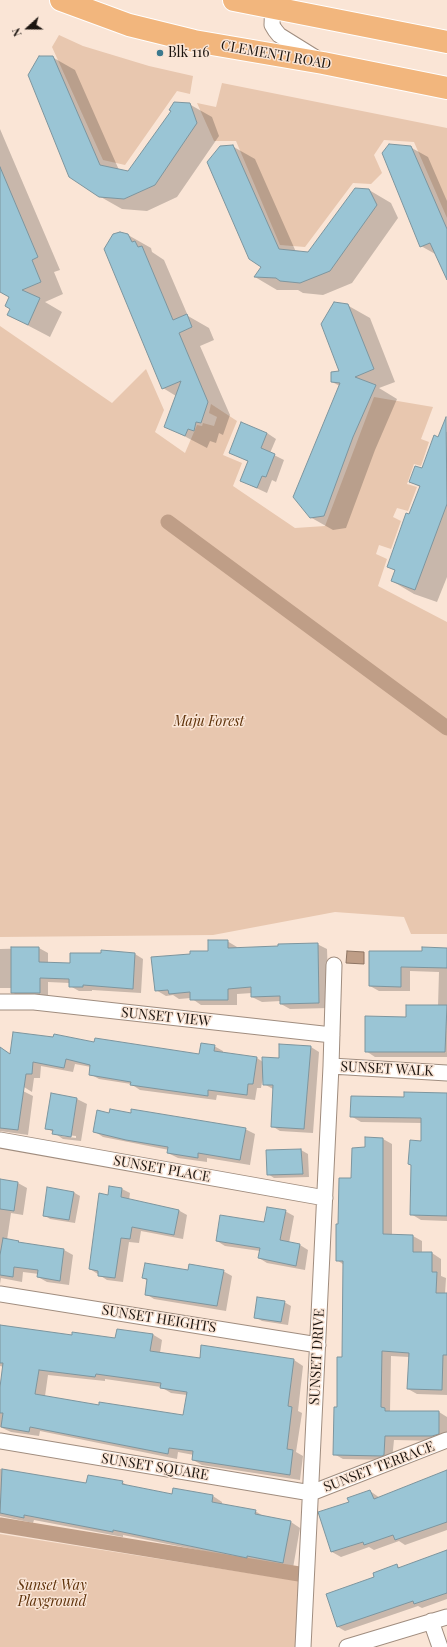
<!DOCTYPE html>
<style>
body{margin:0}
#map{position:relative;width:447px;height:1647px;overflow:hidden;background:#fae5d6;font-family:"Playfair Display",serif}
canvas{display:block}
.north{position:absolute;left:8px;top:8px;width:40px;height:40px;-webkit-text-stroke:3px #fae5d6;paint-order:stroke;rotate:249deg;font-size:11px;font-weight:700;line-height:16px;text-align:center;color:#1c1510}
.north::after{content:'';display:block;margin:auto;width:14px;height:18px;background:#1c1510;clip-path:polygon(50% 0,100% 100%,50% 72%,0 100%)}
</style>
<div id="map">
<canvas width="447" height="1647"></canvas>
<div class="north">N</div>
</div>
<script>
const ctx = document.querySelector('canvas').getContext('2d');
ctx.lineJoin = 'round';
function paint(path, color) {
  ctx.fillStyle = color;
  ctx.fill(path, 'evenodd');
}
function shape(rows) {
  const path = new Path2D();
  for (const r of rows) {
    path.moveTo(r[0], r[1]);
    for (let i = 2; i < r.length; i += 2) path.lineTo(r[i], r[i + 1]);
  }
  return path;
}
function trace(path, color, width, dash) {
  ctx.strokeStyle = color;
  ctx.lineWidth = width;
  ctx.lineCap = dash ? 'butt' : 'round';
  ctx.setLineDash(dash || []);
  ctx.stroke(path);
}
function label(font, color, halo, rows, align = 'center') {
  ctx.font = font + ' "Playfair Display",serif';
  ctx.lineWidth = 3;
  ctx.setLineDash([]);
  ctx.textBaseline = 'middle';
  ctx.strokeStyle = halo;
  ctx.fillStyle = color;
  for (const [text, x, y, turn = 0] of rows) {
    ctx.save();
    ctx.translate(x, y);
    ctx.rotate((+turn || 0) * Math.PI / 180);
    ctx.textAlign = isNaN(turn) ? turn : align;
    if (halo) ctx.strokeText(text, 0, 0);
    ctx.fillText(text, 0, 0);
    ctx.restore();
  }
}
paint(shape([
 [59,35,83,46,149,66,193,76,190,94,177,91,125,165,103,160,52,47],
 [222,83,447,128,447,218,414,142,384,140,374,155,382,173,371,184,353,183,305,247,280,245,236,141,214,141,197,103,216,107],
 [0,326,112,403,146,369,164,410,155,432,185,453,197,425,202,426,203,423,214,426,217,417,209,413,211,404,237,421,223,455,242,463,233,486,295,528,325,526,374,397,433,407,421,439,429,442,421,466,414,464,407,484,417,487,408,511,397,508,393,517,401,521,391,549,379,545,376,554,387,559,378,586,447,622,447,934,411,934,404,917,335,912,213,935,0,937],
 [0,1534,306,1582,303,1647,0,1647]
]), '#e8c7af');
const water = shape([
 [347,951,364,952,364,964,346,963,347,951]
]);
paint(water, '#bf9e87');
trace(water, '#8e7563', 1);
paint(shape([
 [52,57,75,70,119,170,129,172,189,104,212,117,219,136,177,197,147,211,122,209,99,196],
 [0,129,60,270,54,272,63,294,45,302,62,312,50,337,8,315,11,308,10,297,0,292],
 [232,146,255,159,296,252,308,253,369,190,391,203,398,218,352,283,323,295,303,293,298,290,277,290,255,277,262,267],
 [410,147,428,157,447,201,447,279,437,255,421,246],
 [128,235,151,248,152,252,164,260,188,316,209,328,214,340,200,346,230,415,223,435,219,433,216,443,210,441,207,448,165,426,176,396,163,388],
 [347,305,370,318,395,382,379,388,397,399,375,450,346,528,333,530,310,517,340,386,332,382,341,372],
 [442,431,447,432,447,577,437,602,414,594,392,581,396,571,388,567,420,487,411,482,422,469],
 [267,433,276,439,270,453,284,460,276,482,272,480,267,493,241,481,249,462,230,452],
 [227,941,237,947,237,949,317,944,327,949,329,1008,290,1009,281,1004,281,1001,262,1002,252,997,252,993,237,994,237,1005,201,1005,191,998,179,999,173,995,166,996,156,990],
 [39,948,48,953,48,963,71,964,135,954,143,959,141,993,92,990,92,991,79,991,70,986,70,983,48,982,48,998,20,997,12,992,12,988,0,988,0,949],
 [447,949,447,1057,375,1057,366,1051,407,1018,438,1006,439,972,410,971,410,991,379,991,370,986,423,952],
 [95,1044,200,1055,214,1046,223,1051,223,1053,257,1058,263,1062,280,1059,311,1047,319,1052,313,1133,280,1131,272,1126,273,1089,264,1084,263,1077,261,1088,257,1088,255,1100,217,1095,216,1100,140,1090,131,1084,99,1079,90,1074,91,1067,75,1064,73,1072,41,1066,40,1078,34,1078,32,1092,0,1072,0,1047,11,1055],
 [0,1087,23,1091,33,1096,28,1135,0,1131],
 [447,1094,447,1221,421,1220,411,1214,421,1142,422,1123,361,1122,351,1116,405,1098],
 [52,1095,77,1099,87,1104,81,1141,63,1139,47,1128],
 [57,1134,76,1136,76,1138,61,1136],
 [110,1114,131,1114,245,1129,255,1134,250,1165,207,1158,207,1162,178,1158,168,1153,169,1150,103,1137,94,1131],
 [383,1139,392,1144,392,1235,413,1236,422,1241,422,1253,432,1253,441,1259,441,1276,446,1278,445,1294,447,1294,447,1395,417,1394,408,1389,409,1357,391,1356,390,1412,439,1412,447,1417,447,1439,442,1441,394,1440,392,1460,343,1459,334,1454,343,1358,344,1265,337,1260,339,1225,352,1179,366,1148],
 [301,1150,308,1154,309,1177,274,1178,268,1174,267,1151],
 [0,1180,18,1183,27,1188,23,1215,11,1213,7,1240,23,1244,64,1250,73,1255,69,1285,47,1282,38,1277,39,1274,23,1272,22,1282,1,1278,0,1284],
 [122,1189,130,1193,129,1200,178,1210,187,1215,183,1239,141,1231,139,1243,129,1242,123,1282,107,1280,90,1269],
 [73,1192,80,1196,75,1223,50,1219,44,1215],
 [285,1211,294,1216,289,1243,300,1245,308,1250,305,1270,267,1263,259,1258,260,1251,225,1246,217,1241,265,1223],
 [188,1271,223,1271,232,1276,226,1311,154,1299,146,1294,148,1281,143,1278],
 [284,1302,291,1306,288,1325,262,1321,255,1317],
 [0,1325,73,1336,116,1339,152,1334,162,1340,160,1353,200,1359,202,1346,294,1360,303,1366,298,1411,302,1413,296,1452,303,1456,300,1480,202,1465,193,1460,194,1455,178,1452,177,1459,40,1431,39,1436,11,1432,0,1427,0,1389,4,1367,0,1366],
 [48,1375,105,1381,105,1379,161,1387,171,1393,187,1395,184,1417,100,1406,45,1396],
 [0,1469,87,1484,122,1482,130,1487,173,1495,213,1496,222,1502,222,1505,255,1511,265,1517,291,1522,300,1528,293,1568,257,1560,257,1562,123,1535,123,1537,34,1520,33,1523,0,1516],
 [447,1472,447,1530,405,1545,399,1541,374,1550,369,1547,341,1557,332,1552,350,1502,349,1498,370,1491,380,1498],
 [447,1551,447,1599,422,1608,418,1606,345,1631,338,1627,327,1594,375,1578,397,1566,401,1568]
]), '#0003');
trace(shape([
 [168,522,447,728],
 [0,1525,299,1574]
]), '#bf9e87', 15);
const building = shape([
 [39,56,53,56,100,165,128,171,171,111,169,110,174,102,190,103,197,123,155,185,124,199,99,197,69,177,28,75,39,56],
 [389,144,411,146,447,229,447,280,430,243,420,247,382,153,389,144],
 [233,145,279,249,308,252,355,188,369,189,377,205,330,271,300,283,280,281,276,278,254,277,261,267,249,259,207,162,220,146,233,145],
 [0,167,38,257,32,260,41,282,22,290,40,298,28,325,7,315,10,309,5,306,9,297,0,292,0,167],
 [120,232,128,234,132,242,135,241,138,247,142,246,173,320,187,314,192,327,179,333,208,402,201,423,196,422,194,431,188,429,185,436,164,427,181,381,162,389,104,249,113,234,120,232],
 [334,302,348,304,374,369,355,377,376,385,353,437,324,516,310,518,293,497,340,383,331,382,331,372,339,371,321,324,334,302],
 [446,417,447,504,415,590,391,581,395,570,387,567,406,513,409,514,420,486,409,482,415,466,422,468,434,435,438,437,446,417],
 [241,422,267,433,261,448,275,454,266,477,262,476,257,488,240,481,248,461,229,453,241,422],
 [208,940,228,940,228,948,278,946,278,944,318,943,319,1003,280,1004,280,996,251,997,251,987,228,989,228,1000,190,1000,190,992,169,994,168,990,155,991,151,957,190,954,190,951,208,951,208,940],
 [11,947,39,947,39,962,70,963,70,953,101,953,101,950,135,953,133,989,83,985,83,987,69,987,69,979,40,978,40,993,11,993,11,947],
 [422,947,447,948,447,968,401,967,401,987,369,986,369,951,422,951,422,947],
 [406,1005,447,1005,445,1052,365,1052,365,1016,406,1017,406,1005],
 [13,1032,53,1037,54,1034,94,1042,95,1038,199,1054,201,1043,215,1045,214,1051,257,1057,253,1084,248,1084,247,1095,208,1090,208,1096,130,1085,131,1082,89,1075,90,1065,66,1059,64,1068,33,1062,32,1074,26,1074,18,1130,0,1128,0,1047,10,1054,13,1032],
 [279,1044,311,1046,304,1129,271,1127,273,1085,263,1085,262,1057,279,1058,279,1044],
 [404,1092,447,1093,447,1216,410,1215,411,1165,408,1164,410,1140,421,1141,421,1118,350,1117,351,1096,404,1097,404,1092],
 [51,1093,77,1098,71,1137,52,1134,53,1130,45,1129,51,1093],
 [110,1109,131,1113,131,1109,246,1128,240,1160,198,1153,198,1158,167,1153,168,1147,126,1140,93,1132,97,1110,109,1113,110,1109],
 [365,1137,383,1138,383,1234,413,1235,413,1252,432,1252,432,1272,437,1272,436,1293,447,1293,447,1355,443,1355,442,1390,407,1389,409,1353,382,1351,381,1407,385,1408,385,1411,439,1411,439,1434,432,1436,385,1436,384,1455,382,1456,333,1455,334,1407,337,1407,337,1357,342,1357,343,1261,336,1261,336,1224,338,1224,339,1178,351,1178,352,1148,365,1147,365,1137],
 [301,1149,303,1174,267,1175,266,1150,301,1149],
 [0,1179,18,1182,14,1211,0,1209,0,1179],
 [109,1186,122,1188,121,1197,179,1210,174,1235,132,1227,130,1239,121,1238,115,1278,98,1276,98,1271,89,1269,99,1193,108,1195,109,1186],
 [47,1187,74,1192,69,1220,43,1216,47,1187],
 [267,1207,286,1210,280,1240,300,1244,296,1266,258,1258,260,1248,216,1241,220,1215,264,1222,267,1207],
 [3,1238,19,1241,18,1242,64,1249,60,1281,37,1277,38,1270,14,1267,13,1277,0,1275,0,1255,3,1238],
 [145,1263,188,1270,189,1264,224,1270,217,1306,145,1295,147,1279,142,1278,145,1263],
 [257,1297,285,1301,281,1322,254,1318,257,1297],
 [0,1325,72,1335,72,1332,115,1338,117,1329,153,1334,150,1351,200,1358,201,1345,294,1359,288,1406,292,1407,287,1449,293,1450,290,1475,192,1460,193,1451,169,1448,168,1454,30,1427,29,1432,1,1427,3,1413,0,1413,0,1387,3,1363,0,1363,0,1325],
 [39,1370,95,1377,96,1374,161,1383,160,1388,187,1392,183,1415,99,1402,99,1405,35,1394,39,1370],
 [2,1469,86,1483,88,1475,123,1481,122,1484,172,1494,173,1488,213,1495,212,1502,256,1510,255,1514,291,1521,283,1563,247,1556,247,1558,113,1530,113,1532,24,1515,24,1518,0,1513,2,1469],
 [447,1470,447,1522,395,1540,393,1535,364,1545,363,1542,331,1552,318,1512,349,1502,347,1498,370,1490,374,1499,447,1470],
 [447,1550,447,1593,414,1604,413,1601,337,1627,326,1594,374,1577,373,1573,397,1564,398,1568,447,1550]
]);
paint(building, '#9ac5d5');
trace(building, '#7d959e', 1);
const minor = shape([
 [273,0,272,25,275,30,279,35,316,58],
 [0,1002,34,1002,332,1035],
 [331,1066,447,1073],
 [0,1140,325,1198],
 [0,1294,318,1345],
 [0,1441,311,1493],
 [311,1493,447,1440],
 [431,1621,440,1647],
 [303,1647,331,1066,334,965],
 [347,1647,447,1617]
]);
const primary = shape([
 [61,0,129,25,194,41,323,63,447,88],
 [234,0,447,42]
]);
trace(minor, '#a08d7f', 17);
trace(primary, '#fff', 24);
trace(minor, '#fff', 15);
trace(primary, '#f2b67d', 22);
for (const [x, y, r, color] of [
 [160,53,4,"#3b798e"]
]) {
  const dot = new Path2D();
  dot.arc(x, y, r, 0, 2 * Math.PI);
  ctx.fillStyle = color;
  ctx.fill(dot);
  trace(dot, '#fae5d6', 1.5);
}
label('14px', '#1c1510', '#fae5d6', [
 ["Blk 116",168,53]
], 'left');
label('14px', '#1c1510', '#fae5d6', [
 ["CLEMENTI ROAD",276,55,10],
 ["SUNSET VIEW",166,1017,6],
 ["SUNSET WALK",387,1069,3],
 ["SUNSET PLACE",162,1169,10],
 ["SUNSET HEIGHTS",159,1319,9],
 ["SUNSET DRIVE",317,1357,-87],
 ["SUNSET SQUARE",155,1467,9],
 ["SUNSET TERRACE",379,1467,-21]
]);
label('italic 14px', '#5e320a', '#fae5d6', [
 ["Maju Forest",209,722],
 ["Sunset Way",52,1586],
 ["Playground",52,1602]
]);
</script>
